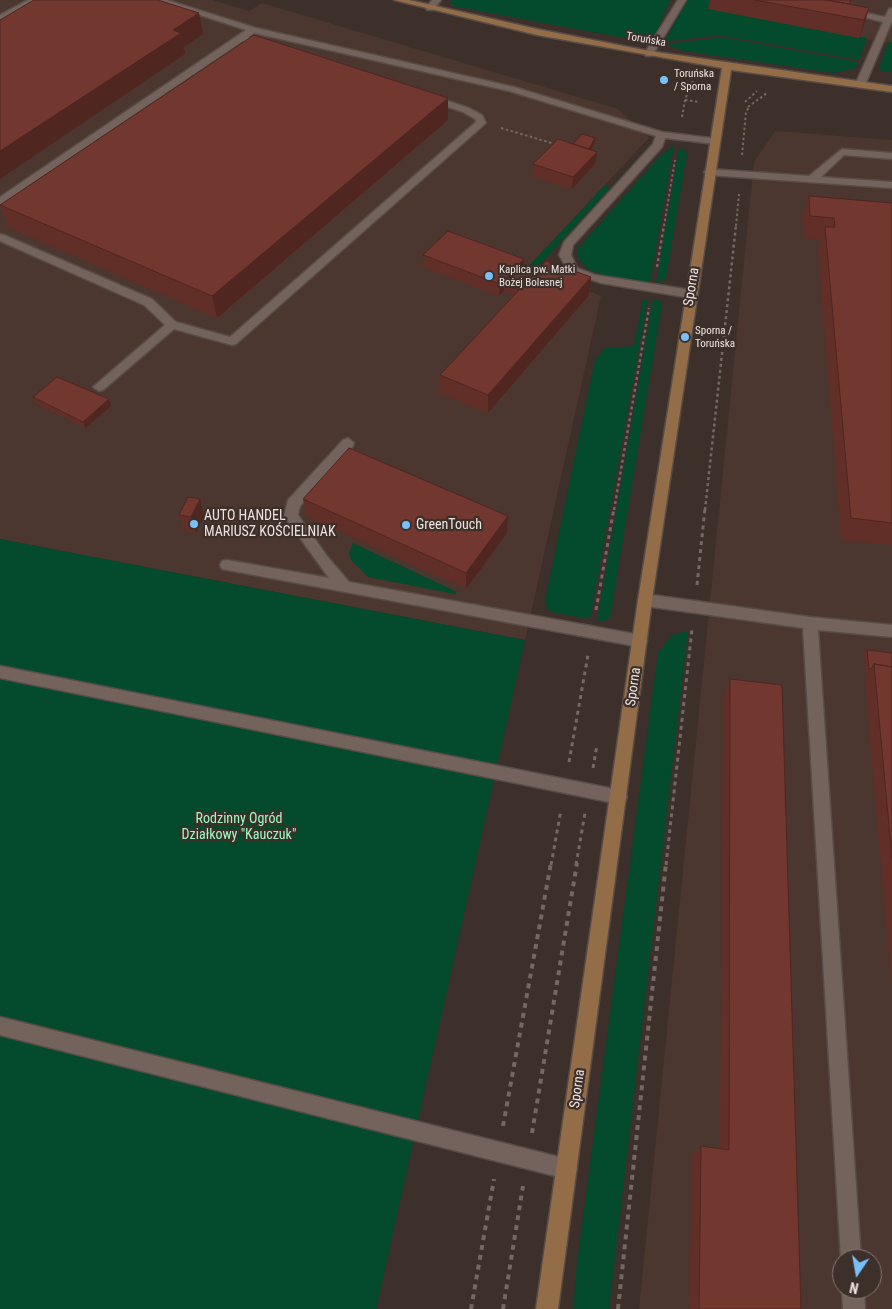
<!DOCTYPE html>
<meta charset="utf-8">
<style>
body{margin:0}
#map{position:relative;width:892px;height:1309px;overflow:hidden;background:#3d2f29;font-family:"Roboto Condensed",sans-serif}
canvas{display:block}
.north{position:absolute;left:832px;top:1249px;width:50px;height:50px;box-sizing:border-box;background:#3d2f29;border:1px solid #837772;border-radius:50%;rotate:192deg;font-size:14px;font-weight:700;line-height:20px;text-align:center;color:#ede4e0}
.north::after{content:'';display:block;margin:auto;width:18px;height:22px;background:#79bff8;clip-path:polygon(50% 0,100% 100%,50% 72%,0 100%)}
</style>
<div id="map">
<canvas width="892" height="1309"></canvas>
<div class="north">N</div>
</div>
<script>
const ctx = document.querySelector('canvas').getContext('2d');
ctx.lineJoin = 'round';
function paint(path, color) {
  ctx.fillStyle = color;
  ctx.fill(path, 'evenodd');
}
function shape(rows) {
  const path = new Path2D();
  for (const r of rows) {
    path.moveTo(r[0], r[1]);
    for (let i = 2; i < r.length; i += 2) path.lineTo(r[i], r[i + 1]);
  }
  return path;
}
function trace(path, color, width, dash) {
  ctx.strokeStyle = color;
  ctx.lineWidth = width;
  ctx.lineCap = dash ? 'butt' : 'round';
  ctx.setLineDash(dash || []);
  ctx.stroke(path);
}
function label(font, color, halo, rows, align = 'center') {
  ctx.font = font + ' "Roboto Condensed",sans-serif';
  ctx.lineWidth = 4.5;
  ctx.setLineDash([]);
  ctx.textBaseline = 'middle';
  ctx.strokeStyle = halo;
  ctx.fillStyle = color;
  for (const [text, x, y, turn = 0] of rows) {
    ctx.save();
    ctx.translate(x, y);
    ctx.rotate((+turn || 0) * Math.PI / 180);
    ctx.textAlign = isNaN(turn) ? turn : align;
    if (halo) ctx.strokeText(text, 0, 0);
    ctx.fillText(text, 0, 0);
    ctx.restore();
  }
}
paint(shape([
 [0,0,213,0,249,11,262,3,618,109,649,138,527,268,601,296,525,640,0,539],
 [694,0,892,0,892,43,859,38],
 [775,131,892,140,892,1309,639,1309,754,162],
 [842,1259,872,1259,872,1289,842,1289]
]), '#4b372f');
paint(shape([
 [450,0,670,0,654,38,646,42,453,6],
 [687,0,714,0,709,9,867,38,859,60,720,35,669,41,665,40],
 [722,37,858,62,856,68,834,73,684,51,669,46,669,44],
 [888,42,892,43,892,72,883,72,879,68],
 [674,145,650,283,614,279,587,269,578,258,578,248,659,157],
 [679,147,687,153,666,279,656,283],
 [605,185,610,188,534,271,527,268],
 [643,299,648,299,590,619,551,612,547,609,545,600,595,360,605,348,634,346],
 [653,299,660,301,662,304,610,618,603,621,597,621],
 [0,539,525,640,376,1309,0,1309],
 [353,543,457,592,455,594,368,577,351,560,349,553],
 [688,631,609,1309,573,1309,577,1262,658,652,672,635]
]), '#044a2d');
const lane = shape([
 [28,0,38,0,0,22,0,15,28,0],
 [154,0,167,0,256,28,514,87,662,132,719,139,720,141,715,144,665,138,662,147,573,245,571,255,577,268,595,275,691,290,697,294,691,298,601,283,569,272,559,255,564,242,653,144,656,136,509,91,254,33,248,37,268,43,268,47,243,41,0,205,0,197,246,30,154,0],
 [432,0,441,0,433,10,427,10,426,8,432,0],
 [678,0,686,0,652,56,646,56,644,54,678,0],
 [892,8,892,21,865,85,857,87,855,85,883,22,844,12,848,9,885,17,889,9,892,8],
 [427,96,433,96,469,108,482,115,486,123,236,344,232,345,174,329,103,390,99,391,93,387,165,325,144,305,0,241,0,234,4,235,152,299,176,322,230,337,476,122,475,119,463,112,427,100,427,96],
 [842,149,892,153,892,159,844,155,821,177,892,182,892,188,709,175,704,172,709,169,809,176,842,149],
 [348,438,354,443,353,446,300,506,298,515,327,556,349,582,640,635,645,637,647,641,645,645,640,647,222,569,220,565,222,561,227,560,329,578,284,516,288,500,343,440,348,438],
 [645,594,810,617,892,625,892,637,818,630,861,1259,842,1259,842,1262,841,1259,803,628,645,606,640,604,638,600,640,596,645,594],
 [0,666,619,790,625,792,627,797,625,802,619,804,0,678,0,666],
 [0,1017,567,1159,574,1162,577,1169,574,1176,567,1179,0,1035,0,1017],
 [842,1289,864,1289,865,1309,843,1309,842,1289]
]);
const secondary = shape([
 [394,0,409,0,537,29,649,51,892,86,892,92,731,70,652,600,558,1309,536,1309,638,600,722,68,537,35,394,0]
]);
trace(lane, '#584c48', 3);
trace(secondary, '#584c48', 3);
trace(shape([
 [685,100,699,102],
 [745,102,757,91],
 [748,107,767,93],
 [682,117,685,100,693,80],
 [501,128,558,145],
 [742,155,746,112,749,107],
 [664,226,675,160],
 [736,226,739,194]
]), '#746863', 2, [2.5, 2.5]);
trace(shape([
 [657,267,664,225],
 [614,510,649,308],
 [705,510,736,225]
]), '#746863', 2.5, [3, 3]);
trace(shape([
 [697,585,705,508],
 [596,610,614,508],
 [569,762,588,655],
 [593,768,597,745],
 [551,865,561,810],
 [576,865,585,813],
 [666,865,692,629]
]), '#746863', 3, [4, 4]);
trace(shape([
 [503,1126,551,863],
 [532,1133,577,863],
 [471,1309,494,1179],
 [503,1309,523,1186],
 [618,1309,666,863]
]), '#746863', 4, [5, 5]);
paint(lane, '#74635d');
paint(secondary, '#936d47');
paint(shape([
 [710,0,755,0,850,4,869,8,864,25,859,38,708,9],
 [448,120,217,318,8,227,0,205],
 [595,138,594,144,591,150,595,164,572,189,533,176,533,164,573,144],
 [809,196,892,203,892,545,841,540,818,249,821,240,804,238,802,218],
 [423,255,524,265,538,270,591,277,589,295,488,413,440,393,440,375,515,295,504,291,499,296,423,267],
 [33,397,111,406,86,428,36,404],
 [303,499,508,516,507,533,466,589,306,516],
 [179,515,204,516,196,533,184,531],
 [867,650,892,653,892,991,865,680,868,674,866,674,864,655],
 [730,679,801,1309,689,1309,692,1155,701,1146,720,1149,723,698]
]), '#622f28');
paint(shape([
 [869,8,864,25,859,38,864,20],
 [199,13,203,34,184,47,185,54,0,179,0,151,173,30],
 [448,98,448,120,217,318,212,296],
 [595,138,594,144,585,160,586,154],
 [597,152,595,164,572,189,573,177],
 [524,259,523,271,505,285,504,291,499,296,500,284],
 [591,277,589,295,488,413,488,395],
 [109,399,111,406,86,428,83,422],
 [200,499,204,516,196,533,191,517],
 [508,516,507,533,466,589,466,573]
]), '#502620');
const building = shape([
 [34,0,158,0,199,13,173,30,181,33,0,151,0,20,34,0],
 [755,0,827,0,869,8,864,20,755,0],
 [827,0,851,0,849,4,827,0],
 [254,35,448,98,212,296,0,205,254,35],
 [582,134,595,138,589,149,573,144,582,134],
 [558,139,597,152,573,177,533,164,558,139],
 [809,196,892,203,892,523,851,518,825,227,835,227,834,218,810,216,809,196],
 [448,231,524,259,500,284,423,255,448,231],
 [546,261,591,277,488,395,440,375,546,261],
 [524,265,538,270,519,290,505,285,524,265],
 [57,377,109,399,83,422,33,397,57,377],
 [349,448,508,516,466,573,303,499,349,448],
 [188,497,200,499,191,517,179,515,188,497],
 [867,650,892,653,892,667,874,664,871,669,869,669,867,650],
 [874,664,892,667,892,858,874,664],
 [730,679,782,685,801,1309,699,1309,701,1146,729,1150,730,679]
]);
paint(building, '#72372e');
trace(building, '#502620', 1);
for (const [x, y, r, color] of [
 [664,80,5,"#79bff8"],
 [489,276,5,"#79bff8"],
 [685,337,5,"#79bff8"],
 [194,524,5,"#79bff8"],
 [406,525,5,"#79bff8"]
]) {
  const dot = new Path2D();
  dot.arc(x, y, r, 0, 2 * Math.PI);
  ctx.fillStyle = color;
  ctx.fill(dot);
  trace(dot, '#3d2f29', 2);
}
label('11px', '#ede4e0', '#3d2f29', [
 ["Toruńska",646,40,10]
]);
label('11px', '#ede4e0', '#3d2f29', [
 ["Toruńska",674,74],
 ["/ Sporna",674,87],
 ["Kaplica pw. Matki",499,270],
 ["Bożej Bolesnej",499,283],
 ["Sporna /",695,331],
 ["Toruńska",695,344]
], 'left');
label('14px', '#ede4e0', '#3d2f29', [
 ["Sporna",692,287,-81],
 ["Sporna",634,687,-82],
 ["Sporna",578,1089,-82]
]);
label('14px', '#ede4e0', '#3d2f29', [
 ["AUTO HANDEL",204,516],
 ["MARIUSZ KOŚCIELNIAK",204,532],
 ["GreenTouch",416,525]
], 'left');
label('14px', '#9cfac5', '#3d2f29', [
 ["Rodzinny Ogród",239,819],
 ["Działkowy \"Kauczuk\"",239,835]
]);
</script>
